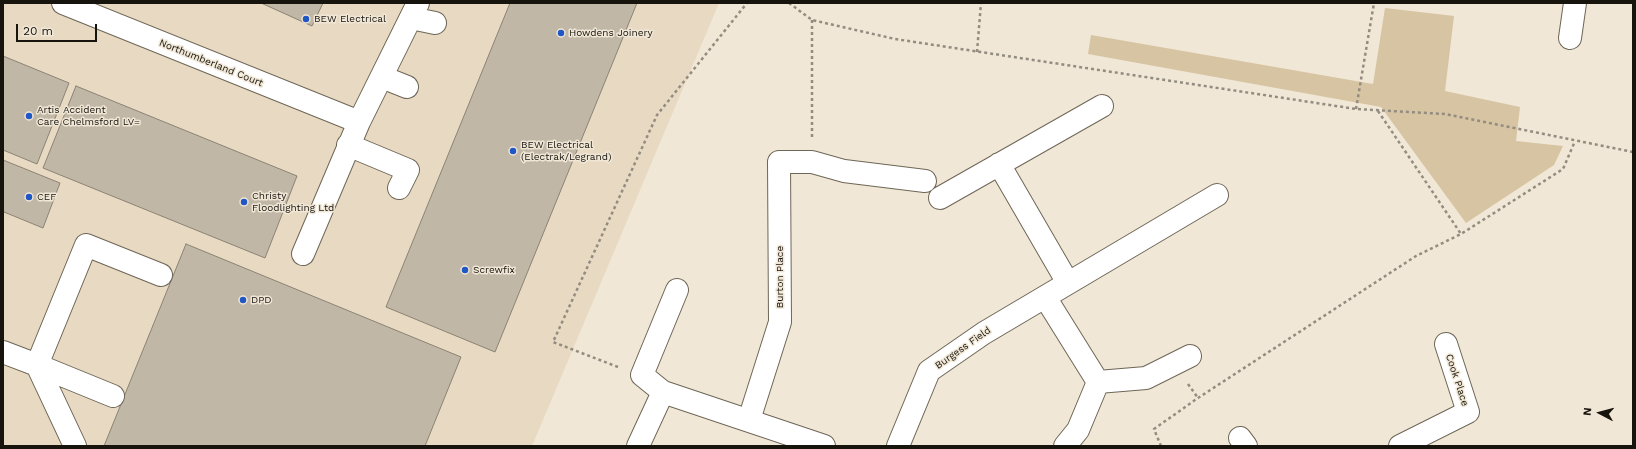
<!DOCTYPE html>
<style>
body{margin:0}
#map{position:relative;width:1636px;height:449px;overflow:hidden;background:#f1e7d6;font-family:"Work Sans",sans-serif}
canvas{display:block}
.frame{position:absolute;inset:0;border:4px solid #17140e;pointer-events:none}
.north{position:absolute;left:1580px;top:393px;width:40px;height:40px;-webkit-text-stroke:3px #f1e7d6;paint-order:stroke;rotate:276deg;font-size:11px;font-weight:700;line-height:16px;text-align:center;color:#17140e}
.north::after{content:'';display:block;margin:auto;width:14px;height:18px;background:#17140e;clip-path:polygon(50% 0,100% 100%,50% 72%,0 100%)}
.scale{position:absolute;left:16px;top:24px;width:81px;height:18px;box-sizing:border-box;border:2px solid #17140e;border-top:0;padding-left:5px;font-size:12px;line-height:14px;white-space:nowrap;color:#17140e;-webkit-text-stroke:3px #f1e7d6;paint-order:stroke}
</style>
<div id="map">
<canvas width="1636" height="449"></canvas>
<div class="frame"></div>
<div class="north">N</div>
<div class="scale">20 m</div>
</div>
<script>
const ctx = document.querySelector('canvas').getContext('2d');
ctx.lineJoin = 'round';
function paint(path, color) {
  ctx.fillStyle = color;
  ctx.fill(path, 'evenodd');
}
function shape(rows) {
  const path = new Path2D();
  for (const r of rows) {
    path.moveTo(r[0], r[1]);
    for (let i = 2; i < r.length; i += 2) path.lineTo(r[i], r[i + 1]);
  }
  return path;
}
function trace(path, color, width, dash) {
  ctx.strokeStyle = color;
  ctx.lineWidth = width;
  ctx.lineCap = dash ? 'butt' : 'round';
  ctx.setLineDash(dash || []);
  ctx.stroke(path);
}
function label(font, color, halo, rows, align = 'center') {
  ctx.font = font + ' "Work Sans",sans-serif';
  ctx.lineWidth = 3;
  ctx.setLineDash([]);
  ctx.textBaseline = 'middle';
  ctx.strokeStyle = halo;
  ctx.fillStyle = color;
  for (const [text, x, y, turn = 0] of rows) {
    ctx.save();
    ctx.translate(x, y);
    ctx.rotate((+turn || 0) * Math.PI / 180);
    ctx.textAlign = isNaN(turn) ? turn : align;
    if (halo) ctx.strokeText(text, 0, 0);
    ctx.fillText(text, 0, 0);
    ctx.restore();
  }
}
paint(shape([
 [3,3,719,3,532,446,3,446]
]), '#e8dac2');
paint(shape([
 [1385,8,1454,16,1445,91,1520,107,1516,141,1563,146,1554,165,1466,223,1381,107,1088,54,1091,35,1373,84]
]), '#d7c4a3');
const building = shape([
 [261,3,323,3,312,26,261,3],
 [510,3,637,3,495,352,386,307,510,3],
 [3,56,69,83,37,164,3,150,3,56],
 [76,86,297,176,265,258,43,168,76,86],
 [3,160,60,183,43,228,4,212,3,214,3,160],
 [186,244,461,357,425,446,104,446,186,244]
]);
paint(building, '#c1b7a7');
trace(building, '#8c8374', 1);
const minor = shape([
 [63,3,359,122,418,3],
 [411,18,435,23],
 [1570,38,1575,3],
 [382,77,407,87],
 [348,145,408,170,399,188],
 [999,164,1068,283],
 [940,198,1102,106],
 [303,254,359,122],
 [677,290,642,375,663,392,824,446],
 [1045,297,1098,382],
 [3,352,37,365,75,446],
 [113,396,37,365,86,245,161,275],
 [749,420,780,322,779,162,812,162,844,171,925,181],
 [1240,438,1246,446],
 [638,446,663,392],
 [898,446,929,371,984,333,1217,195],
 [1065,446,1078,430,1098,382,1146,378,1190,356],
 [1400,446,1468,412,1446,344]
]);
trace(minor, '#6e6657', 24);
trace(shape([
 [789,3,812,20,895,39,1356,109,1445,114,1633,152],
 [977,52,981,3],
 [1356,109,1374,3],
 [1378,111,1461,234],
 [812,137,812,20],
 [618,367,553,342,657,115,747,3],
 [1188,384,1198,398],
 [1161,446,1154,429,1198,398,1416,256,1461,234,1563,169,1575,141]
]), '#938c80', 2.5, [3, 3]);
trace(minor, '#fff', 22);
for (const [x, y, r, color] of [
 [306,19,4,"#1f57c4"],
 [561,33,4,"#1f57c4"],
 [29,116,4,"#1f57c4"],
 [513,151,4,"#1f57c4"],
 [29,197,4,"#1f57c4"],
 [244,202,4,"#1f57c4"],
 [465,270,4,"#1f57c4"],
 [243,300,4,"#1f57c4"]
]) {
  const dot = new Path2D();
  dot.arc(x, y, r, 0, 2 * Math.PI);
  ctx.fillStyle = color;
  ctx.fill(dot);
  trace(dot, '#f1e7d6', 1.5);
}
label('10px', '#17140e', '#f1e7d6', [
 ["BEW Electrical",314,19],
 ["Howdens Joinery",569,33],
 ["Artis Accident",37,110],
 ["Care Chelmsford LV=",37,122],
 ["BEW Electrical",521,145],
 ["(Electrak/Legrand)",521,157],
 ["Christy",252,196],
 ["Floodlighting Ltd",252,208],
 ["CEF",37,197],
 ["Screwfix",473,270],
 ["DPD",251,300]
], 'left');
label('10px', '#17140e', '#f1e7d6', [
 ["Northumberland Court",211,63,22],
 ["Burton Place",780,277,-90],
 ["Burgess Field",963,348,-35],
 ["Cook Place",1457,380,72]
]);
</script>
